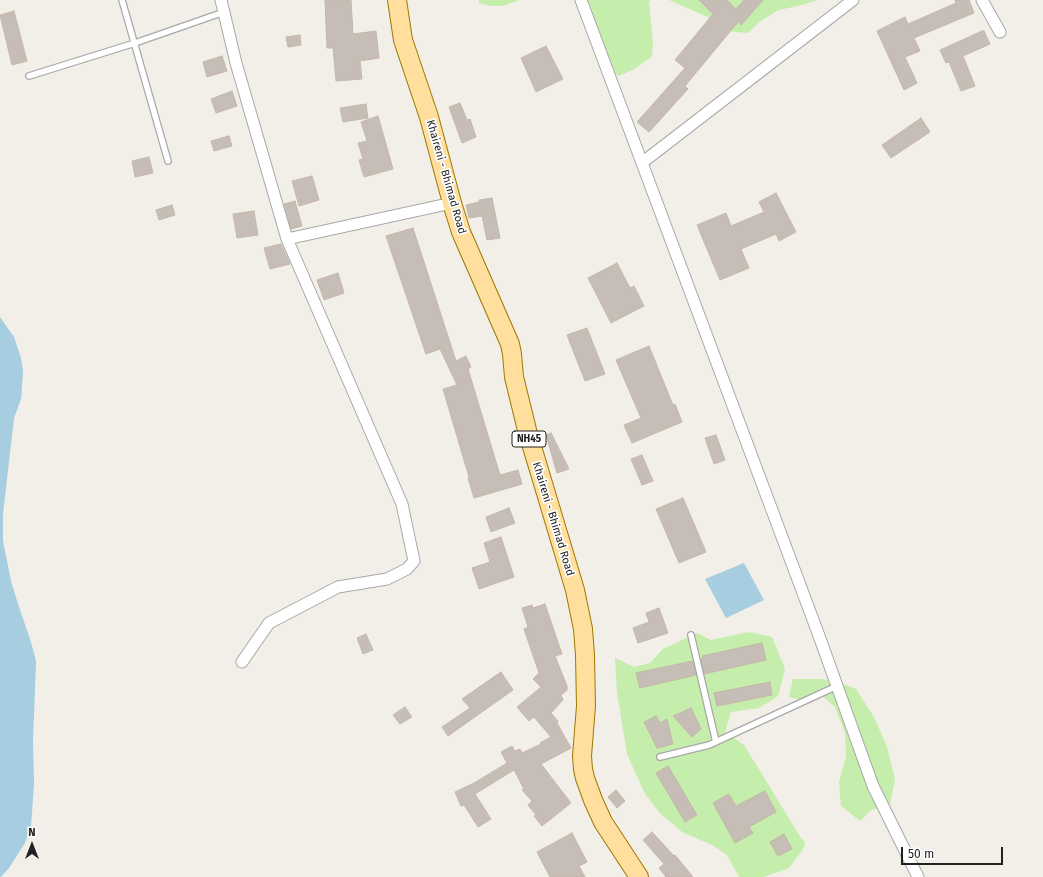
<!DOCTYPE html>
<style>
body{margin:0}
#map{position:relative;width:1043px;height:877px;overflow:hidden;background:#f1efe7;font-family:"Fira Sans",sans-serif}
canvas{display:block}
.north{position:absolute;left:12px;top:825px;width:40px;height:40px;-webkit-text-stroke:3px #fff;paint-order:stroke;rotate:0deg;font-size:11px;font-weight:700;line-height:16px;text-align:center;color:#212121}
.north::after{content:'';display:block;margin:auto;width:14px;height:18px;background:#212121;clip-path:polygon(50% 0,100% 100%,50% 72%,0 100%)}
.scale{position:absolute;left:901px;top:847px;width:102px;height:18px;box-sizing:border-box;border:2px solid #212121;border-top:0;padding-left:5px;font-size:12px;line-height:14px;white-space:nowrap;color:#212121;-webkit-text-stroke:3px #fff;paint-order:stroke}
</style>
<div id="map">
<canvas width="1043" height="877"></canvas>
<div class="north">N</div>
<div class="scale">50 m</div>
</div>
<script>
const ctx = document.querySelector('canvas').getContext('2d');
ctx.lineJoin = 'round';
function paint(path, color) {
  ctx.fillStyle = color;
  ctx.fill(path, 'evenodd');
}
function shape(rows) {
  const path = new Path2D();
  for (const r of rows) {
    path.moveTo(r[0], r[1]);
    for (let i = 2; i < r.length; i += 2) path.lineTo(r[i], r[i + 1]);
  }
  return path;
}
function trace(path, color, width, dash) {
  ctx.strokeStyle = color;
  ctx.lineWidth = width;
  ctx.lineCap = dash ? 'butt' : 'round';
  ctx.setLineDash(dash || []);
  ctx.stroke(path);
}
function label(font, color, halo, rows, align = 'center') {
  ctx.font = font + ' "Fira Sans",sans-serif';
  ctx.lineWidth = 3.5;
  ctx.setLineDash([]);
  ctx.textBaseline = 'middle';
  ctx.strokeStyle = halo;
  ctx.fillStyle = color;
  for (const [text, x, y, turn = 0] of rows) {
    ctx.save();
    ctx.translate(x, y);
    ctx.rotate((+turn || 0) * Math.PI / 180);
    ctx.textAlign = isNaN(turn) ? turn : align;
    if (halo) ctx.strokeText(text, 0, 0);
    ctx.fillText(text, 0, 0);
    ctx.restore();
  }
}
paint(shape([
 [479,0,519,0,503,6,490,6,479,3],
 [574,0,651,0,649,2,653,43,652,56,636,68,619,76,601,65],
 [669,0,817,0,802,5,779,10,759,22,748,33,726,31,712,19],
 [749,632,772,637,785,669,778,696,759,708,731,712,725,732,744,745,801,838,805,842,804,848,789,868,764,877,739,877,727,855,712,845,682,832,660,813,645,794,627,754,617,692,615,658,634,667,650,663,663,649,697,633,711,640],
 [793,679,822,679,835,681,856,689,874,717,887,747,895,779,890,805,871,810,860,821,841,806,839,782,846,756,845,733,835,707,820,694,804,701,789,697]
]), '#c5edac');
paint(shape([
 [0,317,14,337,21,358,23,372,21,399,14,418,3,514,3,541,11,581,18,604,31,642,36,661,33,741,34,784,31,827,25,843,9,868,1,877,0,877],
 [744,563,764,600,726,618,705,579]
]), '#a6cde0');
const building = shape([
 [325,0,351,0,353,34,376,31,379,58,360,61,362,79,336,81,333,48,327,48,325,0],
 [699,0,727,0,736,9,744,0,763,0,741,25,738,22,685,86,688,89,649,132,637,122,685,68,675,60,713,14,699,0],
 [955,0,969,0,974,13,914,38,920,51,905,57,917,83,904,90,877,31,905,17,908,24,956,3,955,0],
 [14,11,27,61,12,65,0,15,14,11],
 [982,31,984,31,990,44,963,56,975,86,961,91,949,62,946,63,940,50,982,31],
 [300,35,301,45,288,47,286,37,300,35],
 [546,46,563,79,536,92,521,58,546,46],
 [222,56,227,71,207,77,203,62,222,56],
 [232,91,237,106,216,113,211,99,232,91],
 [460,103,467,120,470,119,476,137,462,143,449,107,460,103],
 [366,104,368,118,343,122,340,108,366,104],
 [378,116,393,169,364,177,359,160,363,159,358,143,367,141,361,122,378,116],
 [921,118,930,132,891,158,882,145,921,118],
 [229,136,232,146,214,151,211,141,229,136],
 [149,157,153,173,135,177,132,161,149,157],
 [312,176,319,200,299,206,292,181,312,176],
 [776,193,796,232,779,241,776,234,741,249,749,268,720,280,697,225,726,213,731,226,764,212,759,202,776,193],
 [492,198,500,238,487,240,482,216,469,218,466,205,479,202,479,200,492,198],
 [295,201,302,226,291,229,284,204,295,201],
 [172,205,175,215,159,220,156,210,172,205],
 [254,211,258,235,237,238,233,214,254,211],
 [413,228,456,361,466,356,471,367,468,369,500,475,518,470,522,484,474,498,468,478,469,477,443,389,457,385,440,349,426,354,386,236,413,228],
 [281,244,290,264,270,269,264,248,281,244],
 [617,263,630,288,634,286,644,306,611,323,588,278,617,263],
 [338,273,344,293,324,300,317,280,338,273],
 [587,328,605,374,585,381,567,335,587,328],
 [649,346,673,405,675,404,682,422,632,443,624,425,641,418,616,360,649,346],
 [551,433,569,469,557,473,546,435,551,433],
 [716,435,725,460,714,464,705,438,716,435],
 [642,455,653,481,642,485,631,459,642,455],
 [683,498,706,552,679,563,656,509,683,498],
 [509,508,515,523,491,532,486,517,509,508],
 [501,537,514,577,479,589,472,568,490,562,484,543,501,537],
 [545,604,562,654,555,656,567,686,567,690,561,695,563,700,551,713,558,721,557,723,571,748,541,764,571,803,542,826,534,816,536,815,528,805,532,801,522,790,524,789,514,770,475,794,491,819,478,827,464,805,461,806,455,792,474,783,507,763,501,752,512,746,515,751,520,749,522,753,541,744,540,743,551,737,534,717,529,721,517,707,541,687,533,679,539,673,524,629,528,627,522,608,532,605,533,608,545,604],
 [659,608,668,633,638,643,633,628,649,622,646,613,659,608],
 [366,634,373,650,363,654,357,638,366,634],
 [762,643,766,660,704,674,701,659,703,659,702,656,762,643],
 [693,661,696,675,640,688,636,673,693,661],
 [501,672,513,690,448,736,442,727,470,708,462,699,501,672],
 [770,682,772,695,717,706,714,693,770,682],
 [405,707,412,717,400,724,393,715,405,707],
 [691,708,701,729,692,737,673,716,691,708],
 [656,716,660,723,667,719,673,744,657,748,644,722,656,716],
 [668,766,697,815,685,822,656,773,668,766],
 [616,790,625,801,617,808,608,797,616,790],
 [765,791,776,812,749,827,753,833,735,843,713,803,729,794,736,806,765,791],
 [652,832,674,856,675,855,693,877,666,877,659,868,664,864,643,840,652,832],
 [572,833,587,862,579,866,585,877,550,877,537,852,572,833],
 [784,834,792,849,778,856,770,842,784,834]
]);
paint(building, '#c6beb6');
trace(building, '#c4b7a8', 1);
const lane = shape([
 [122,0,168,161],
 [29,76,135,43,224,12],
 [691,635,716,742],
 [660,757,709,745,837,686]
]);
const street = shape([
 [221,0,236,63,287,239,452,203],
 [581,0,818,633,873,786,918,877],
 [982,0,1000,32],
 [643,162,853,0],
 [242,662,269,623,338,587,387,579,407,569,414,561,402,504,287,239]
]);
const primary = shape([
 [397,0,403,40,429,117,452,203,461,232,510,344,512,354,514,377,527,430,575,590,583,629,585,655,586,706,582,756,583,769,585,778,593,800,603,822,639,877]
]);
trace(lane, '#a8a8a8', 8);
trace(street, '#a8a8a8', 13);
trace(primary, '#9d7800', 20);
trace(lane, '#fff', 5.5);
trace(street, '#fff', 11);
trace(primary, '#ffde9e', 18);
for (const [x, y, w] of [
 [529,439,34]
]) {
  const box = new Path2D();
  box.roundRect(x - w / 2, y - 8, w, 16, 3);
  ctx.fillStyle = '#fff';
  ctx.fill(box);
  trace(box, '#212121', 1);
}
label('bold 10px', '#212121', null, [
 ["NH45",529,439]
]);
label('11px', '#212121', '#fff', [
 ["Khaireni - Bhimad Road",446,177,74],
 ["Khaireni - Bhimad Road",553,519,73]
]);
</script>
